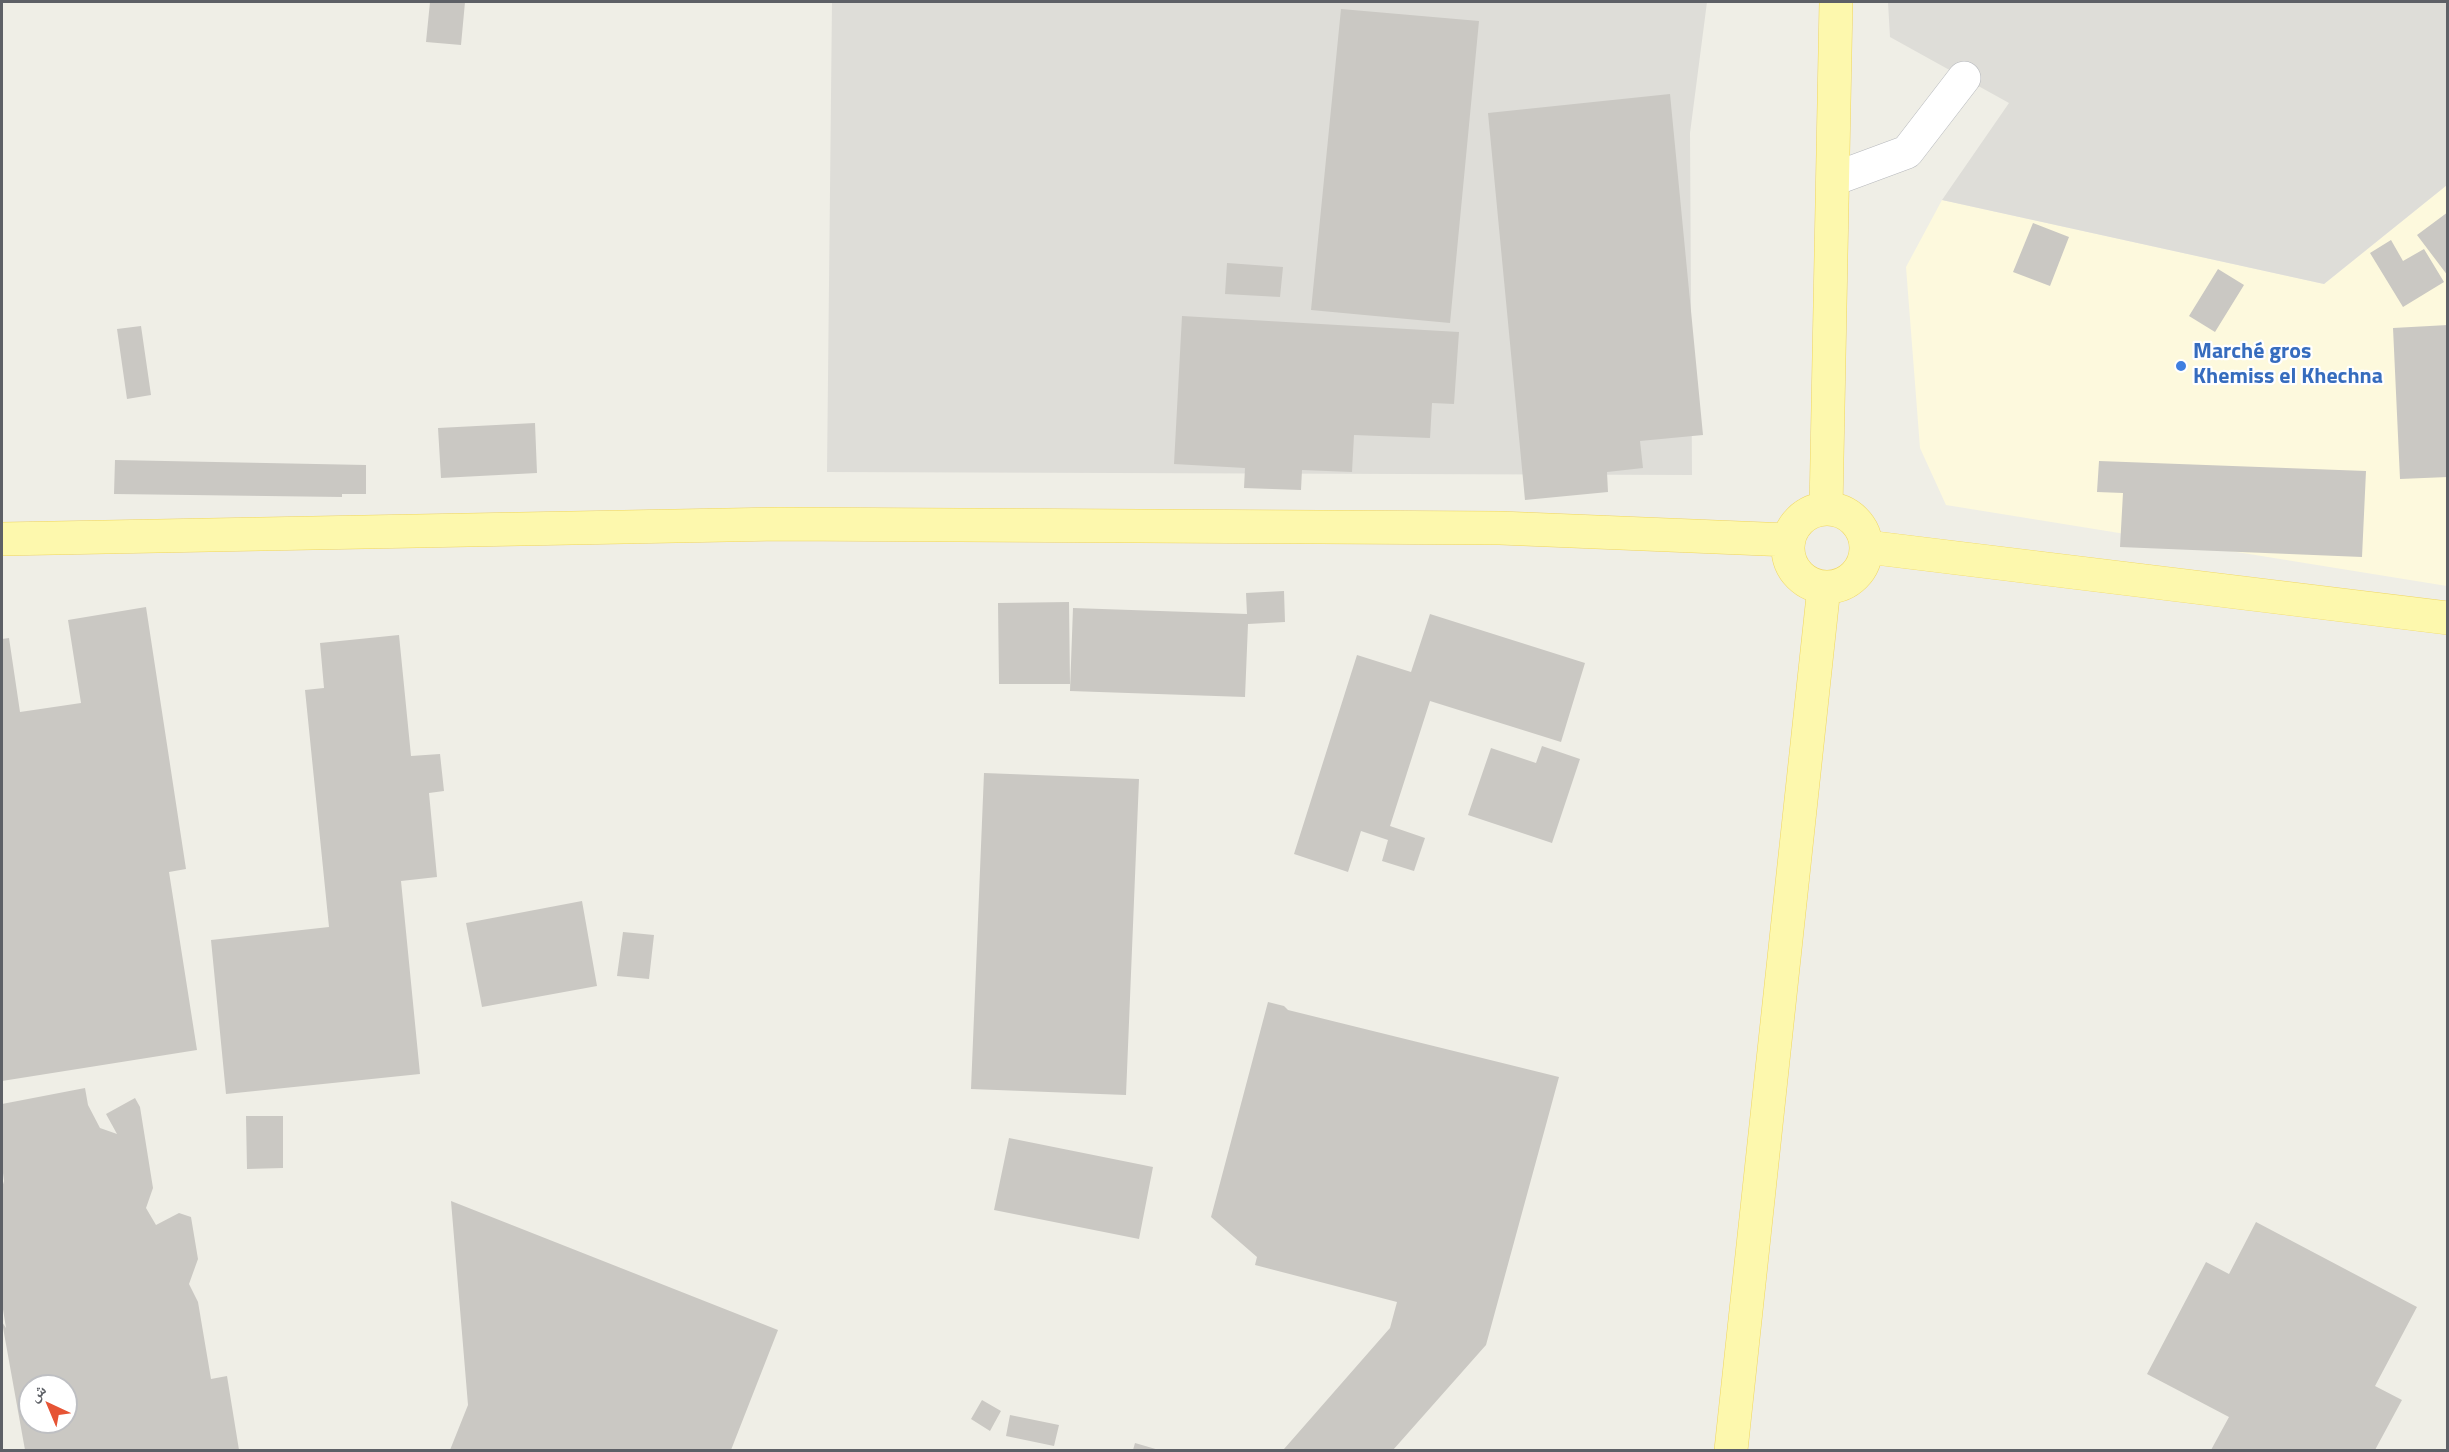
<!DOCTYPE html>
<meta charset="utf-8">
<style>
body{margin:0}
#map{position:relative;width:2449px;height:1452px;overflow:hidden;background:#efeee6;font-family:"Titillium Web","Noto Naskh Arabic",sans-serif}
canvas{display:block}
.frame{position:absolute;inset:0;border:3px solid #5d6066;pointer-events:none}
.north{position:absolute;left:18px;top:1374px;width:60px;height:60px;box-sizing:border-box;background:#fff;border:2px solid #bebfc2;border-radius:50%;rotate:316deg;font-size:16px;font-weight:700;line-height:24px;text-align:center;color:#5d6066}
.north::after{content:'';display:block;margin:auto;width:21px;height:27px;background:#e65435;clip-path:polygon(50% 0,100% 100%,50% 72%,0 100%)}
</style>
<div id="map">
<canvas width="2449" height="1452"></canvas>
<div class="frame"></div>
<div class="north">ش</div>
</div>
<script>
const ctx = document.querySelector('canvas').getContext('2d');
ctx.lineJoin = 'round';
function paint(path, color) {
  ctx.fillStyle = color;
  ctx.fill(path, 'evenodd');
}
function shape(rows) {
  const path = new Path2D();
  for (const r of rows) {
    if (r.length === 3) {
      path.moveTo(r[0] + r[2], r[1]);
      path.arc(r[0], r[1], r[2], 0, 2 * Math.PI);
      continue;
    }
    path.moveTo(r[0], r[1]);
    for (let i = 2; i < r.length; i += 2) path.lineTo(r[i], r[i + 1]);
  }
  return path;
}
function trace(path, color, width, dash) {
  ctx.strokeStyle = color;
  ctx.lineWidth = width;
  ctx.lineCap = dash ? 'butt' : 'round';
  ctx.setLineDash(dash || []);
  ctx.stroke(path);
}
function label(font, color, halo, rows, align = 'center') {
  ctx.font = font + ' "Titillium Web",sans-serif';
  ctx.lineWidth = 4.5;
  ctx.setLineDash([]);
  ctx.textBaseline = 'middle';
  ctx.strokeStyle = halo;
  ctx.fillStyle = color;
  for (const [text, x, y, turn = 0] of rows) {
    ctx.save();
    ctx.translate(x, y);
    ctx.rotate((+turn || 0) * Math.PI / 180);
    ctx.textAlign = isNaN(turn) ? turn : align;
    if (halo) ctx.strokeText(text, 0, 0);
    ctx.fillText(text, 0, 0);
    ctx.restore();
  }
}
paint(shape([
 [2447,185,2447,586,1946,505,1920,448,1906,267,1942,200,2324,284]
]), '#fdf9dd');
paint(shape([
 [832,2,1707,2,1690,133,1692,475,827,472],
 [1888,2,2447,2,2447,185,2324,284,1942,200,2009,103,1890,37]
]), '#deddd8');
paint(shape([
 [430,2,465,2,461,45,426,42],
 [1341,9,1479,21,1450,323,1311,310],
 [1670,94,1703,435,1640,441,1643,468,1607,472,1608,492,1525,500,1488,113],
 [2448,212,2448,276,2417,235],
 [2033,223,2069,237,2050,286,2013,272],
 [2391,240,2403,261,2424,249,2444,282,2403,307,2370,253],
 [1227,263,1283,267,1280,297,1225,294],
 [2218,269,2244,285,2215,332,2189,316],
 [1182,316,1459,332,1454,404,1432,403,1430,438,1354,435,1352,472,1302,470,1301,490,1244,488,1245,468,1174,464],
 [2448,325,2448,477,2400,479,2393,328],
 [141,326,151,395,127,399,117,329],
 [535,423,537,473,441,478,438,428],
 [115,460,366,465,366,494,342,494,342,497,114,494],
 [2099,461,2366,471,2362,557,2120,547,2123,493,2097,492],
 [1284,591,1285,622,1248,624,1245,697,1070,691,1073,608,1247,614,1246,593],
 [1069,602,1070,684,999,684,998,603],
 [146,607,186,869,169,872,197,1050,2,1081,2,639,9,638,20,712,81,703,68,620],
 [1430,614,1585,663,1561,742,1430,701,1390,826,1425,838,1414,871,1382,861,1388,840,1361,831,1348,872,1294,854,1357,655,1411,672],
 [399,635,411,756,440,754,444,791,429,793,437,877,401,881,420,1074,226,1094,211,940,329,927,305,690,324,688,320,643],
 [1542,746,1580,759,1552,843,1468,815,1491,748,1536,763],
 [984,773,1139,779,1126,1095,971,1089],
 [582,901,597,986,482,1007,466,923],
 [623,932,654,935,649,979,617,976],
 [1268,1002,1284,1006,1288,1010,1559,1077,1486,1345,1393,1450,1284,1449,1390,1328,1397,1302,1255,1265,1257,1257,1211,1217],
 [85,1088,88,1105,100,1128,117,1134,106,1114,135,1098,140,1107,153,1188,146,1208,156,1225,179,1213,191,1217,198,1259,189,1284,198,1302,211,1379,227,1376,239,1450,25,1450,2,1322,6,1328,2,1303,2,1188,4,1181,2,1165,2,1104],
 [30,1386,66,1386,66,1422,30,1422],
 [246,1116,283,1116,283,1168,247,1169],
 [1009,1138,1153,1167,1139,1239,994,1210],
 [451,1201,778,1330,731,1450,450,1450,468,1405],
 [2256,1222,2417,1307,2375,1386,2402,1400,2375,1450,2211,1450,2229,1417,2147,1374,2206,1262,2229,1274],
 [982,1400,1001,1411,990,1431,971,1419],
 [1010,1415,1059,1425,1054,1446,1006,1436],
 [1135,1443,1159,1450,1133,1450]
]), '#cac8c3');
const minor = shape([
 [1834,179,1907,152,1964,78]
]);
const major = shape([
 [1826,509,1836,2],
 [1827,548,39],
 [2,539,779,524,1500,528,1789,540],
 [1867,547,2448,618],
 [1731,1450,1824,587]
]);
trace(minor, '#b6b8bc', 34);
trace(major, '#efd55f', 34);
trace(minor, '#fff', 33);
trace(major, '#fdf8ad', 33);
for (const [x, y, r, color] of [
 [2181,366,6,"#3f7fe0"]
]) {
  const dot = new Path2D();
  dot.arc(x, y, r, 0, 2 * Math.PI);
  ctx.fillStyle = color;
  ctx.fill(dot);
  trace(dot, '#fff', 2);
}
label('bold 22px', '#366cbe', '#fff', [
 ["Marché gros",2193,353],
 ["Khemiss el Khechna",2193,378]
], 'left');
</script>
